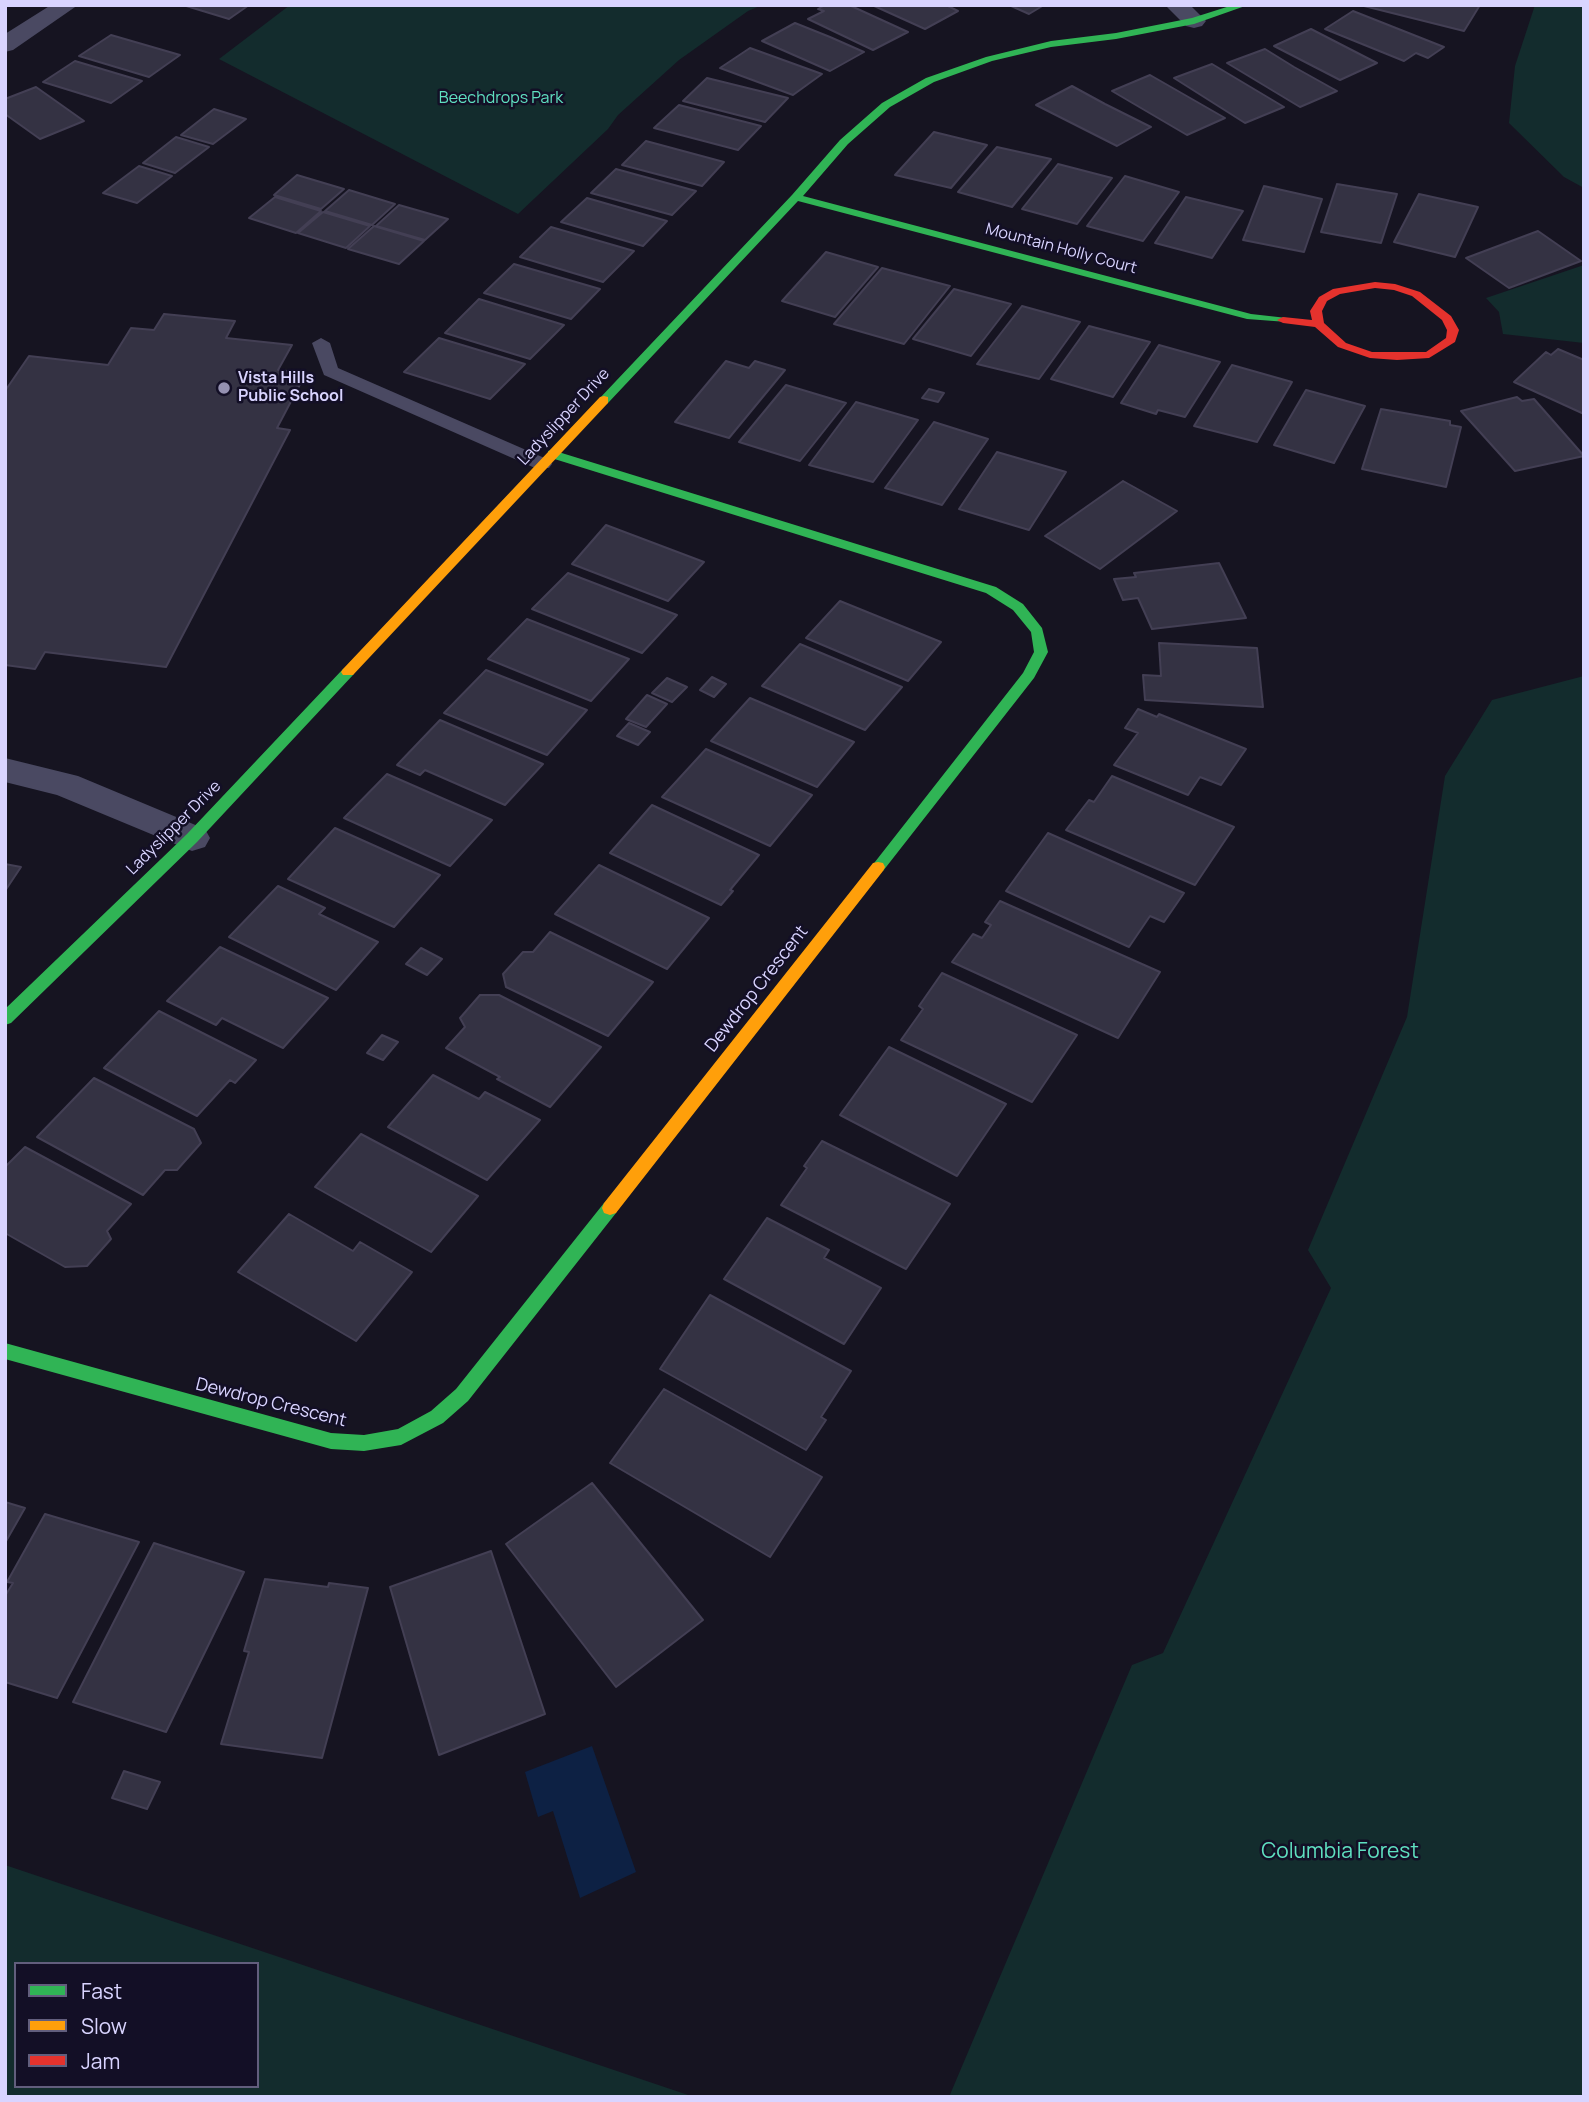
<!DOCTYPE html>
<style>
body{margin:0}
#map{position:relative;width:1589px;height:2102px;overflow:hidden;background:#161421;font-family:Manrope,sans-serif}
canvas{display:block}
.frame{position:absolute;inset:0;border:7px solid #d9d4ff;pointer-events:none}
.legend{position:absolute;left:14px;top:1962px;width:245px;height:126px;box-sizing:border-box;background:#130f26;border:2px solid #625e7d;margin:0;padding:9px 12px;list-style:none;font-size:21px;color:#d9d4ff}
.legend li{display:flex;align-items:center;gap:14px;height:35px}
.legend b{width:35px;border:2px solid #625e7d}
</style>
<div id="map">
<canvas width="1589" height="2102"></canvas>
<div class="frame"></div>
<ul class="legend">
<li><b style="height:9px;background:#30b455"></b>Fast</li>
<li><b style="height:9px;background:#ff9f0a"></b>Slow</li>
<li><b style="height:9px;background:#e5322d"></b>Jam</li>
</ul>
</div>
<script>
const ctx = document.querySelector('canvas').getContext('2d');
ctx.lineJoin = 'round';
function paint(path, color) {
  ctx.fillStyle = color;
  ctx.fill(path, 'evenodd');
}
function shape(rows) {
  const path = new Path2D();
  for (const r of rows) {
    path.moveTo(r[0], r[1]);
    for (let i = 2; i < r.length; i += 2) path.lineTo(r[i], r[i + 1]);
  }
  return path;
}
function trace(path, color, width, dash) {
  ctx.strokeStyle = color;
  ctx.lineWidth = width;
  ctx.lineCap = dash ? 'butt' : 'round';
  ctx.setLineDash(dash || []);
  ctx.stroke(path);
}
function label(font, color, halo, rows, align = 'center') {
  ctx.font = font + ' Manrope,sans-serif';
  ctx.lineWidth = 5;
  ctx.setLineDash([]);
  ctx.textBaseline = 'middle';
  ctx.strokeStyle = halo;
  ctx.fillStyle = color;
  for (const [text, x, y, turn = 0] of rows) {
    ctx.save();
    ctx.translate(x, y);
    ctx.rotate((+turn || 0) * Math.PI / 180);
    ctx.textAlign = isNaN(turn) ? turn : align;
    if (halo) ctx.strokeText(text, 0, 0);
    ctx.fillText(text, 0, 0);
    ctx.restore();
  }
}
paint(shape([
 [290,5,762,5,748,11,679,60,618,115,608,129,518,214,219,59],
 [1535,5,1584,5,1584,188,1564,177,1509,123,1515,66],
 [1584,265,1584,343,1503,334,1499,312,1486,298],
 [1584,676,1584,2097,949,2097,1132,1665,1163,1653,1331,1288,1308,1250,1407,1017,1445,776,1492,700],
 [5,1865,291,1961,694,2097,5,2097],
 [16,1964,257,1964,257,2086,16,2086]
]), '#132c2d');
paint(shape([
 [592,1746,636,1872,580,1898,553,1811,538,1817,525,1772]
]), '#0d2144');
const building = shape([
 [183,5,249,5,229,19,183,5],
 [825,5,849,5,908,32,873,50,808,19,824,11,818,9,825,5],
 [872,5,946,5,958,11,925,29,872,5],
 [1009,5,1044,5,1029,14,1009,5],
 [1360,5,1480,5,1464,31,1360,5],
 [1353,11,1444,47,1428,58,1416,53,1404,61,1325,29,1353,11],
 [795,23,830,37,864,52,830,71,762,41,795,23],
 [1311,29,1377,63,1340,80,1274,46,1311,29],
 [111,35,180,55,149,77,79,56,111,35],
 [750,48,822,74,793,95,720,68,750,48],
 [1265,49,1294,67,1337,91,1300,107,1227,63,1265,49],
 [75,61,142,81,111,103,43,82,75,61],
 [1212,64,1284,107,1245,123,1174,78,1212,64],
 [1150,75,1225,118,1187,135,1112,91,1150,75],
 [707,78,788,98,765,122,683,101,707,78],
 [1072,86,1105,104,1151,127,1117,146,1036,105,1072,86],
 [36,87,84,121,40,139,5,114,5,99,36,87],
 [679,105,761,126,738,150,654,128,679,105],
 [214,109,246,119,213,144,181,135,214,109],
 [934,132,987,145,951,188,895,175,934,132],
 [176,137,209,147,175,173,143,163,176,137],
 [646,141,724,162,702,186,622,165,646,141],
 [997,147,1051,159,1012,207,958,192,997,147],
 [1058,164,1112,178,1077,224,1022,209,1058,164],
 [139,166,172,176,137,203,103,193,139,166],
 [616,169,696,191,672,215,591,193,616,169],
 [297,175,344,189,321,209,274,195,297,175],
 [1125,176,1179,192,1143,241,1087,226,1125,176],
 [1337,184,1397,194,1381,243,1321,232,1337,184],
 [1264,186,1322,199,1304,252,1243,240,1264,186],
 [349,190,395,204,372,225,325,211,349,190],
 [1419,194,1478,207,1455,257,1394,242,1419,194],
 [275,197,321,211,296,233,249,218,275,197],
 [1186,197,1243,211,1212,258,1155,243,1186,197],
 [587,198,667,221,643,246,561,222,587,198],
 [399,205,448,219,425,240,376,226,399,205],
 [323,212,370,226,346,248,298,233,323,212],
 [374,226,424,241,399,264,348,249,374,226],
 [551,227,634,251,603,282,520,257,551,227],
 [1538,231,1581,261,1509,288,1466,258,1538,231],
 [826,252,878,267,835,317,782,301,826,252],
 [514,264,600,289,571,319,484,293,514,264],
 [882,268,950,286,904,344,834,324,882,268],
 [954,289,1011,304,971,356,913,339,954,289],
 [479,299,564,325,530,359,445,333,479,299],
 [1022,306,1080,322,1039,379,977,364,1022,306],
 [164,314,235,321,226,338,292,345,278,370,306,373,277,428,290,430,166,667,45,652,35,669,5,665,5,391,29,356,108,365,131,328,154,330,164,314],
 [1089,326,1150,342,1113,397,1051,379,1089,326],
 [439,338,525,364,490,399,404,372,439,338],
 [1159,345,1220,362,1185,417,1158,410,1156,414,1121,403,1159,345],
 [1558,349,1584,360,1584,414,1514,382,1546,352,1551,355,1558,349],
 [726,361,749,368,755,361,785,370,729,438,675,422,726,361],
 [1232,365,1292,382,1257,442,1194,426,1232,365],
 [786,385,846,403,800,461,739,442,786,385],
 [929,389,944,393,938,402,922,398,929,389],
 [1306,390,1365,406,1334,463,1274,445,1306,390],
 [1517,397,1522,401,1534,399,1584,456,1515,471,1461,411,1517,397],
 [856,402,918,420,873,482,809,465,856,402],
 [1381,409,1450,421,1450,425,1461,427,1446,487,1362,469,1381,409],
 [934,422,988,439,942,505,885,488,934,422],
 [997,452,1066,472,1029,530,959,509,997,452],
 [1123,481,1177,511,1100,569,1045,536,1123,481],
 [606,525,704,562,668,601,572,564,606,525],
 [1219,563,1246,618,1152,629,1138,598,1123,600,1114,579,1136,577,1134,573,1219,563],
 [568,573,677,615,642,653,532,609,568,573],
 [840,601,941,642,908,681,806,638,840,601],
 [527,619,629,659,591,701,488,659,527,619],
 [1159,643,1257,648,1263,707,1145,700,1143,675,1161,676,1159,643],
 [800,644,902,687,865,730,762,686,800,644],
 [486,670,587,710,547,755,444,713,486,670],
 [712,677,726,684,714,697,700,690,712,677],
 [667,678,687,687,672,702,652,693,667,678],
 [647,695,667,704,646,727,626,719,647,695],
 [750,698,854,742,817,787,711,741,750,698],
 [1138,709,1157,717,1159,714,1246,749,1221,785,1200,777,1188,795,1114,765,1138,733,1125,728,1138,709],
 [440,720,543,764,505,805,425,770,420,775,397,765,440,720],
 [629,723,650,732,638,745,617,736,629,723],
 [706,749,812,795,770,846,662,797,706,749],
 [387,774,492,820,450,866,344,818,387,774],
 [1112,776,1234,827,1195,885,1066,830,1089,800,1094,802,1112,776],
 [652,805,759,855,730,890,733,891,721,905,610,853,652,805],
 [335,828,440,875,394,927,288,879,335,828],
 [1048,833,1184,893,1164,922,1150,916,1129,947,1006,891,1048,833],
 [5,864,21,867,5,891,5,864],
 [599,865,709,918,667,969,555,914,599,865],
 [278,886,325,908,319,914,378,942,336,990,229,937,278,886],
 [1000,901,1160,972,1118,1038,952,962,973,934,982,938,991,925,985,922,1000,901],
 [550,932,653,982,608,1036,506,987,503,974,523,952,533,952,550,932],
 [220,947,328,998,283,1048,222,1018,216,1025,167,1001,220,947],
 [421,948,442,959,427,975,406,964,421,948],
 [942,973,1077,1035,1032,1102,901,1040,923,1009,919,1006,942,973],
 [480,995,499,995,601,1047,550,1107,497,1079,500,1077,446,1048,465,1027,460,1018,480,995],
 [159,1011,256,1060,235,1083,230,1080,197,1116,104,1068,159,1011],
 [382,1035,398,1042,383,1060,367,1053,382,1035],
 [889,1047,1006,1104,957,1176,840,1115,889,1047],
 [433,1075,479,1099,485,1092,540,1120,487,1180,388,1127,433,1075],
 [94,1078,194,1129,201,1143,177,1170,165,1170,143,1195,37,1137,94,1078],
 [361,1134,478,1196,431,1252,315,1187,361,1134],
 [822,1141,950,1204,906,1269,781,1205,807,1168,804,1166,822,1141],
 [25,1147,131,1204,107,1231,111,1239,87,1266,65,1267,5,1233,5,1167,25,1147],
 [289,1214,353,1251,360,1242,412,1272,356,1341,238,1272,289,1214],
 [767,1218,829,1250,824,1258,881,1288,844,1344,724,1279,767,1218],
 [710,1295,851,1371,821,1417,826,1420,806,1450,660,1369,710,1295],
 [664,1389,822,1477,770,1557,610,1463,664,1389],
 [592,1483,703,1620,616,1687,506,1544,592,1483],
 [5,1502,25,1508,5,1543,5,1502],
 [45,1514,139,1542,57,1698,5,1682,5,1596,13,1583,7,1582,45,1514],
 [154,1543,244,1572,166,1732,73,1702,154,1543],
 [491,1551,545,1714,439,1755,390,1587,491,1551],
 [265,1579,328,1587,329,1583,368,1588,322,1758,221,1744,249,1652,244,1651,265,1579],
 [124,1771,160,1782,147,1809,112,1798,124,1771]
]);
paint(building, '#343243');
trace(building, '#433f54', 2);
paint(shape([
 [321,338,330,343,338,368,549,460,552,464,549,468,535,468,324,375,312,343,321,338]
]), '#4a4962');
paint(shape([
 [51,5,78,5,13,50,5,52,5,34,51,5],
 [1165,5,1190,5,1206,21,1202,26,1194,28,1186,26,1165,5],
 [5,758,78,776,205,829,210,838,205,847,192,851,57,795,5,782,5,758]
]), '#4a4962');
paint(shape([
 [1233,5,1248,5,1194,24,1116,39,1051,47,992,61,934,82,890,107,848,144,803,196,1251,314,1287,318,1287,322,1247,319,798,201,608,403,604,404,598,400,792,195,840,140,882,103,926,78,986,57,1051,41,1116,33,1192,18,1233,5],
 [552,450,996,587,1023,604,1042,628,1048,652,1034,678,883,871,873,871,871,867,1023,673,1034,652,1031,632,1013,610,986,593,548,457,548,451,552,450],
 [348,667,353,669,355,672,353,675,197,842,11,1023,5,1025,5,1009,187,834,343,669,348,667],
 [610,1201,616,1203,618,1208,616,1213,468,1401,443,1423,401,1445,364,1451,331,1449,5,1359,5,1343,331,1433,364,1435,398,1429,431,1411,456,1389,604,1203,610,1201]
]), '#30b455');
paint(shape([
 [604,396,608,397,608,403,353,675,343,675,341,672,343,669,600,397,604,396],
 [878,862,883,863,885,867,883,871,616,1213,610,1215,604,1213,602,1208,604,1203,873,863,878,862]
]), '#ff9f0a');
paint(shape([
 [1375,282,1395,284,1420,292,1451,316,1459,330,1455,342,1429,358,1397,360,1370,358,1338,347,1315,327,1283,323,1277,320,1283,317,1312,320,1310,311,1319,297,1333,289,1375,282],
 [1375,288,1394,290,1412,296,1442,320,1447,330,1446,338,1426,352,1372,352,1346,343,1324,323,1322,311,1327,301,1340,294,1375,288]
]), '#e5322d');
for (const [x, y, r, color] of [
 [224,388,7,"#9591b1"]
]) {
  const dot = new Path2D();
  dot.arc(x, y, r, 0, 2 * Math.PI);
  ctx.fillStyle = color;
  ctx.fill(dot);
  trace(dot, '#130f26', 2.5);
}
label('16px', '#5fe0c0', '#130f26', [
 ["Beechdrops Park",501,99]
]);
label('16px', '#d9d4ff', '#130f26', [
 ["Mountain Holly Court",1061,249,15],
 ["Ladyslipper Drive",564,417,-47],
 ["Ladyslipper Drive",174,828,-45]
]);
label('bold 16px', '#d9d4ff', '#130f26', [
 ["Vista Hills",238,379],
 ["Public School",238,397]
], 'left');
label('18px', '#d9d4ff', '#130f26', [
 ["Dewdrop Crescent",757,989,-52],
 ["Dewdrop Crescent",271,1403,14]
]);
label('21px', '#5fe0c0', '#130f26', [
 ["Columbia Forest",1340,1852]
]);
</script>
